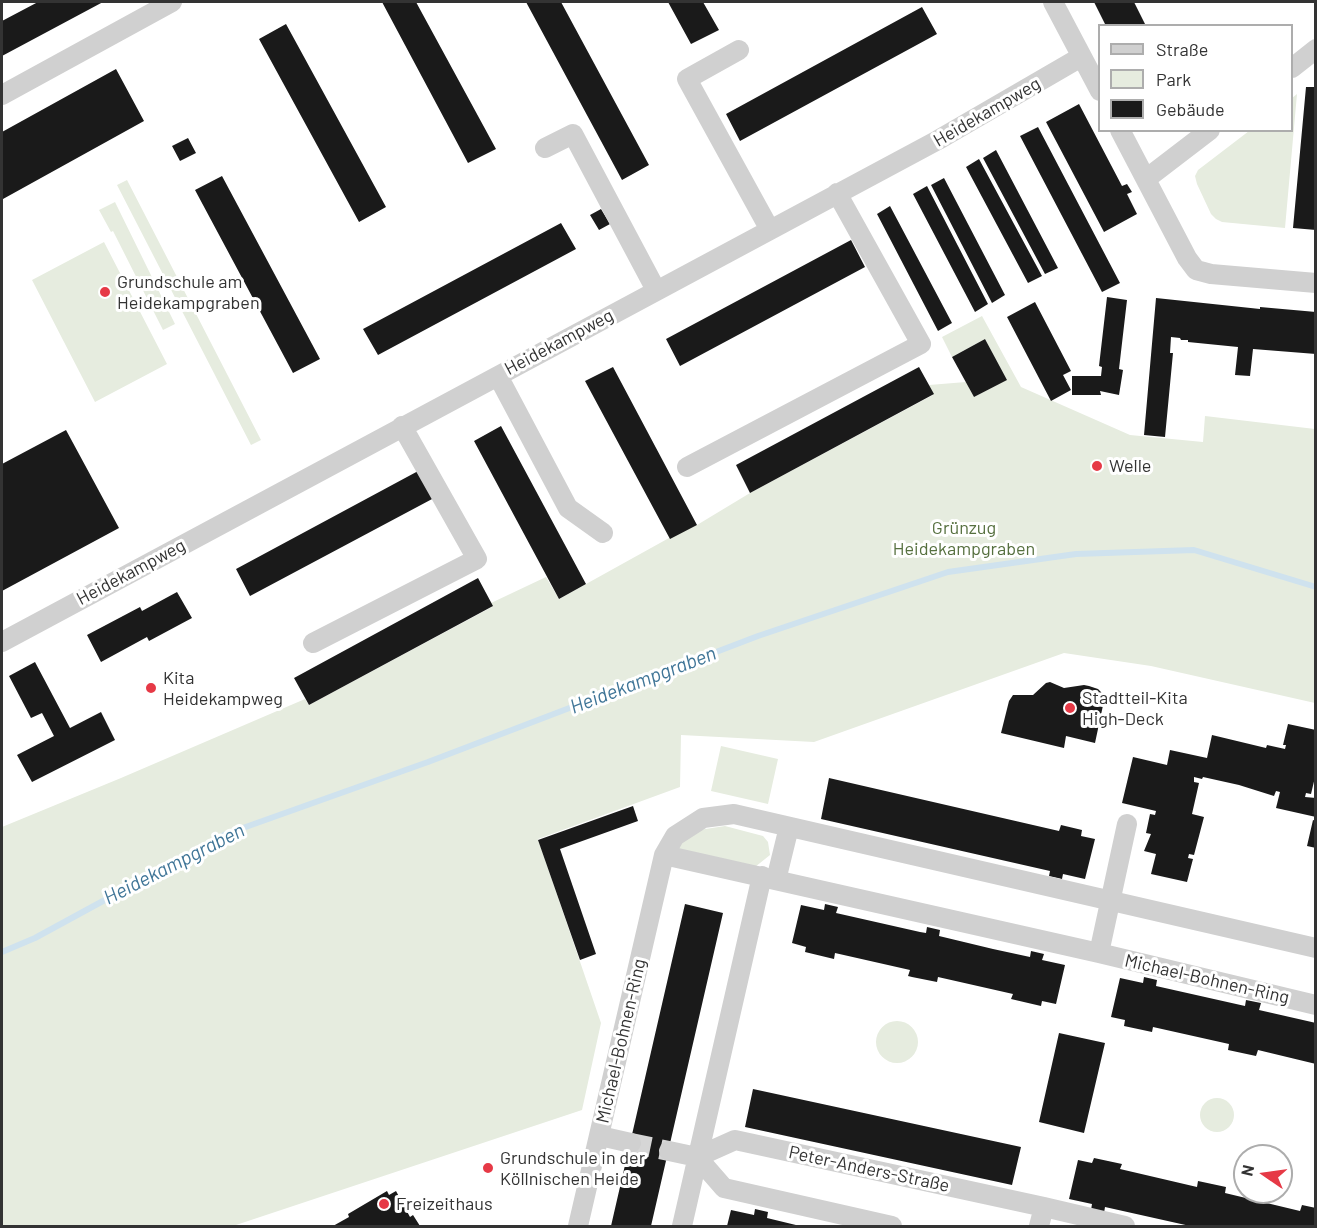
<!DOCTYPE html>
<meta charset="utf-8">
<style>
body{margin:0}
#map{position:relative;width:1317px;height:1228px;overflow:hidden;background:#fff;font-family:Barlow,sans-serif}
canvas{display:block}
.frame{position:absolute;inset:0;border:3px solid #333;pointer-events:none}
.legend{position:absolute;left:1098px;top:24px;width:195px;height:108px;box-sizing:border-box;background:#fff;border:2px solid #adadad;margin:0;padding:8px 10px;list-style:none;font-size:18px;color:#333}
.legend li{display:flex;align-items:center;gap:12px;height:30px}
.legend b{width:30px;border:2px solid #adadad}
.north{position:absolute;left:1233px;top:1144px;width:60px;height:60px;box-sizing:border-box;background:#fff;border:2px solid #adadad;border-radius:50%;rotate:283deg;font-size:16px;font-weight:700;line-height:24px;text-align:center;color:#333}
.north::after{content:'';display:block;margin:auto;width:21px;height:27px;background:#e63946;clip-path:polygon(50% 0,100% 100%,50% 72%,0 100%)}
</style>
<div id="map">
<canvas width="1317" height="1228"></canvas>
<div class="frame"></div>
<ul class="legend">
<li><b style="height:8px;background:#d0d0d0"></b>Straße</li>
<li><b style="height:16px;background:#e6ecdf"></b>Park</li>
<li><b style="height:16px;background:#1a1a1a"></b>Gebäude</li>
</ul>
<div class="north">N</div>
</div>
<script>
const ctx = document.querySelector('canvas').getContext('2d');
ctx.lineJoin = 'round';
function paint(path, color) {
  ctx.fillStyle = color;
  ctx.fill(path, 'evenodd');
}
function shape(rows) {
  const path = new Path2D();
  for (const r of rows) {
    if (r.length === 3) {
      path.moveTo(r[0] + r[2], r[1]);
      path.arc(r[0], r[1], r[2], 0, 2 * Math.PI);
      continue;
    }
    path.moveTo(r[0], r[1]);
    for (let i = 2; i < r.length; i += 2) path.lineTo(r[i], r[i + 1]);
  }
  return path;
}
function trace(path, color, width, dash) {
  ctx.strokeStyle = color;
  ctx.lineWidth = width;
  ctx.lineCap = dash ? 'butt' : 'round';
  ctx.setLineDash(dash || []);
  ctx.stroke(path);
}
function label(font, color, halo, rows, align = 'center') {
  ctx.font = font + ' Barlow,sans-serif';
  ctx.lineWidth = 6;
  ctx.setLineDash([]);
  ctx.textBaseline = 'middle';
  ctx.strokeStyle = halo;
  ctx.fillStyle = color;
  for (const [text, x, y, turn = 0] of rows) {
    ctx.save();
    ctx.translate(x, y);
    ctx.rotate((+turn || 0) * Math.PI / 180);
    ctx.textAlign = isNaN(turn) ? turn : align;
    if (halo) ctx.strokeText(text, 0, 0);
    ctx.fillText(text, 0, 0);
    ctx.restore();
  }
}
paint(shape([
 [1297,94,1285,228,1222,222,1216,219,1211,214,1197,184,1195,176,1198,170,1249,131,1292,130,1292,98],
 [127,180,261,440,251,445,117,185],
 [115,202,175,324,163,330,113,231,111,232,99,210],
 [104,242,167,364,95,402,32,280],
 [982,316,1021,387,1130,435,1203,442,1205,416,1315,429,1315,703,1151,666,1064,653,814,742,681,735,680,787,538,839,601,1023,582,1110,233,1226,2,1226,2,827,121,778,305,699,309,705,492,607,491,603,546,577,559,599,669,538,697,525,750,493,933,395,929,385,966,382,974,397,1006,380,985,339,952,357,942,337],
 [721,746,778,759,768,804,711,791],
 [725,826,763,836,768,842,770,855,755,867,678,850,679,844,699,830],
 [897,1042,21],
 [1217,1115,17]
]), '#e6ecdf');
trace(shape([
 [2,952,35,938,226,834,428,762,758,636,948,572,1076,554,1194,550,1316,587]
]), '#cfe2ee', 6);
paint(shape([
 [38,2,103,2,2,56,2,21],
 [382,2,416,2,496,149,468,163],
 [526,2,561,2,649,165,622,180],
 [668,2,703,2,719,30,691,44],
 [1094,2,1134,2,1146,26,1106,26],
 [922,7,937,34,740,141,726,114],
 [286,24,386,207,359,222,259,39],
 [116,69,144,121,3,199,2,195,2,132],
 [1306,87,1316,87,1316,230,1293,228],
 [1079,104,1122,186,1127,184,1132,192,1127,194,1137,214,1104,232,1046,122],
 [1038,127,1120,283,1102,292,1020,136],
 [188,138,196,153,180,161,172,146],
 [996,150,1058,268,1045,274,983,158],
 [979,159,1042,276,1028,283,966,167],
 [222,176,320,359,293,373,195,190],
 [944,178,1005,295,992,303,931,185],
 [927,186,988,304,975,312,913,194],
 [890,206,952,323,938,331,877,214],
 [601,209,610,224,599,230,590,215],
 [561,223,576,249,378,355,363,329],
 [851,240,865,267,680,366,666,339],
 [1107,297,1127,300,1119,369,1123,370,1119,395,1100,391,1101,395,1072,395,1072,376,1101,376,1102,367,1099,366],
 [1156,298,1260,309,1260,307,1316,312,1316,354,1253,349,1250,376,1235,375,1238,347,1188,342,1188,340,1181,340,1180,338,1171,337,1170,353,1173,353,1165,437,1144,435],
 [1035,302,1071,371,1063,375,1071,390,1051,401,1007,317],
 [985,339,1007,380,974,397,952,357],
 [613,367,697,525,670,539,585,381],
 [919,367,934,394,750,493,736,465],
 [501,426,586,584,559,599,474,441],
 [66,430,119,528,2,591,2,464],
 [420,470,434,498,250,596,236,569],
 [478,578,493,606,309,705,294,678],
 [177,592,192,618,149,641,147,637,101,662,87,635,140,607,142,611],
 [35,662,70,728,101,712,115,740,32,782,17,755,54,736,42,713,31,718,9,676],
 [1050,682,1064,688,1084,685,1089,686,1098,689,1105,696,1095,743,1066,736,1064,748,1001,733,1009,701,1013,695,1033,695,1046,683],
 [1288,724,1316,730,1316,773,1311,794,1306,793,1305,797,1316,798,1316,817,1276,808,1280,792,1276,791,1274,796,1239,785,1203,777,1202,779,1194,777,1194,782,1199,783,1192,814,1204,817,1194,855,1189,854,1188,858,1193,859,1187,882,1151,874,1156,854,1144,851,1151,834,1146,833,1150,814,1155,815,1156,811,1122,803,1133,757,1167,765,1170,750,1207,758,1212,735,1266,748,1267,745,1285,749,1286,745,1283,745],
 [829,778,1059,831,1061,825,1082,830,1081,836,1095,839,1085,879,1063,874,1062,879,1058,878,1049,876,1050,871,821,819],
 [633,806,638,821,560,849,596,954,580,960,538,840],
 [1313,820,1316,821,1316,848,1307,846],
 [685,904,723,913,651,1226,611,1226],
 [825,904,838,907,836,913,920,932,926,933,927,927,940,930,939,936,993,949,1030,957,1031,951,1044,954,1042,960,1065,965,1056,1004,1042,1001,1041,1006,1011,999,1013,994,938,977,937,982,912,977,908,976,910,970,835,953,834,959,805,952,806,947,792,943,801,905,824,910],
 [1144,977,1157,980,1156,986,1245,1006,1246,1000,1261,1003,1259,1010,1316,1023,1316,1064,1258,1050,1256,1056,1228,1050,1229,1044,1153,1027,1152,1032,1124,1026,1125,1020,1111,1017,1120,978,1143,983],
 [1059,1033,1105,1043,1084,1133,1039,1122],
 [753,1089,1021,1147,1012,1185,745,1127],
 [1094,1158,1122,1164,1120,1169,1197,1187,1198,1181,1226,1187,1225,1193,1300,1211,1302,1205,1316,1208,1316,1226,1190,1226,1105,1207,1104,1213,1091,1210,1092,1204,1069,1199,1078,1160,1092,1163],
 [387,1191,389,1195,396,1191,410,1217,413,1215,420,1226,333,1226,349,1217,348,1214],
 [755,1209,768,1212,767,1218,800,1226,727,1226,731,1210,754,1215]
]), '#1a1a1a');
trace(shape([
 [631,1143,669,1151]
]), '#d6d6d6', 20, [20, 10]);
trace(shape([
 [1053,2,1100,91],
 [739,50,687,79,770,230],
 [1292,68,1316,49],
 [2,95,172,2],
 [1120,130,1187,258,1196,270,1211,274,1316,283],
 [545,148,573,134,656,290],
 [1146,179,1210,130],
 [498,376,568,508,603,533],
 [687,467,921,344,837,193],
 [2,642,938,140,1081,57],
 [313,643,477,559,402,426],
 [664,855,1099,953,1316,1005],
 [776,880,789,827],
 [1099,953,1127,824],
 [600,1136,631,1143],
 [669,1151,697,1157,724,1188,892,1226],
 [697,1157,735,1140,1044,1207,1125,1226],
 [578,1226,664,855,675,836,703,818,734,814,1316,948],
 [682,1226,762,876],
 [1039,1226,1044,1207]
]), '#d0d0d0', 20);
for (const [x, y, r, color] of [
 [105,292,6,"#e63946"],
 [1097,466,6,"#e63946"],
 [151,688,6,"#e63946"],
 [1070,708,6,"#e63946"],
 [488,1168,6,"#e63946"],
 [384,1204,6,"#e63946"]
]) {
  const dot = new Path2D();
  dot.arc(x, y, r, 0, 2 * Math.PI);
  ctx.fillStyle = color;
  ctx.fill(dot);
  trace(dot, '#fff', 2);
}
label('18px', '#333', '#fff', [
 ["Heidekampweg",987,112,-30],
 ["Heidekampweg",559,342,-28],
 ["Heidekampweg",131,572,-28],
 ["Michael-Bohnen-Ring",1207,979,13],
 ["Michael-Bohnen-Ring",621,1041,-77],
 ["Peter-Anders-Straße",869,1169,12]
]);
label('18px', '#333', '#fff', [
 ["Grundschule am",117,282],
 ["Heidekampgraben",117,303],
 ["Welle",1109,466],
 ["Kita",163,678],
 ["Heidekampweg",163,699],
 ["Stadtteil-Kita",1082,698],
 ["High-Deck",1082,719],
 ["Grundschule in der",500,1158],
 ["Köllnischen Heide",500,1179],
 ["Freizeithaus",396,1204]
], 'left');
label('18px', '#56703f', '#fff', [
 ["Grünzug",964,528],
 ["Heidekampgraben",964,549]
]);
label('italic 20px', '#3f7597', '#fff', [
 ["Heidekampgraben",643,680,-21],
 ["Heidekampgraben",174,864,-27]
]);
</script>
